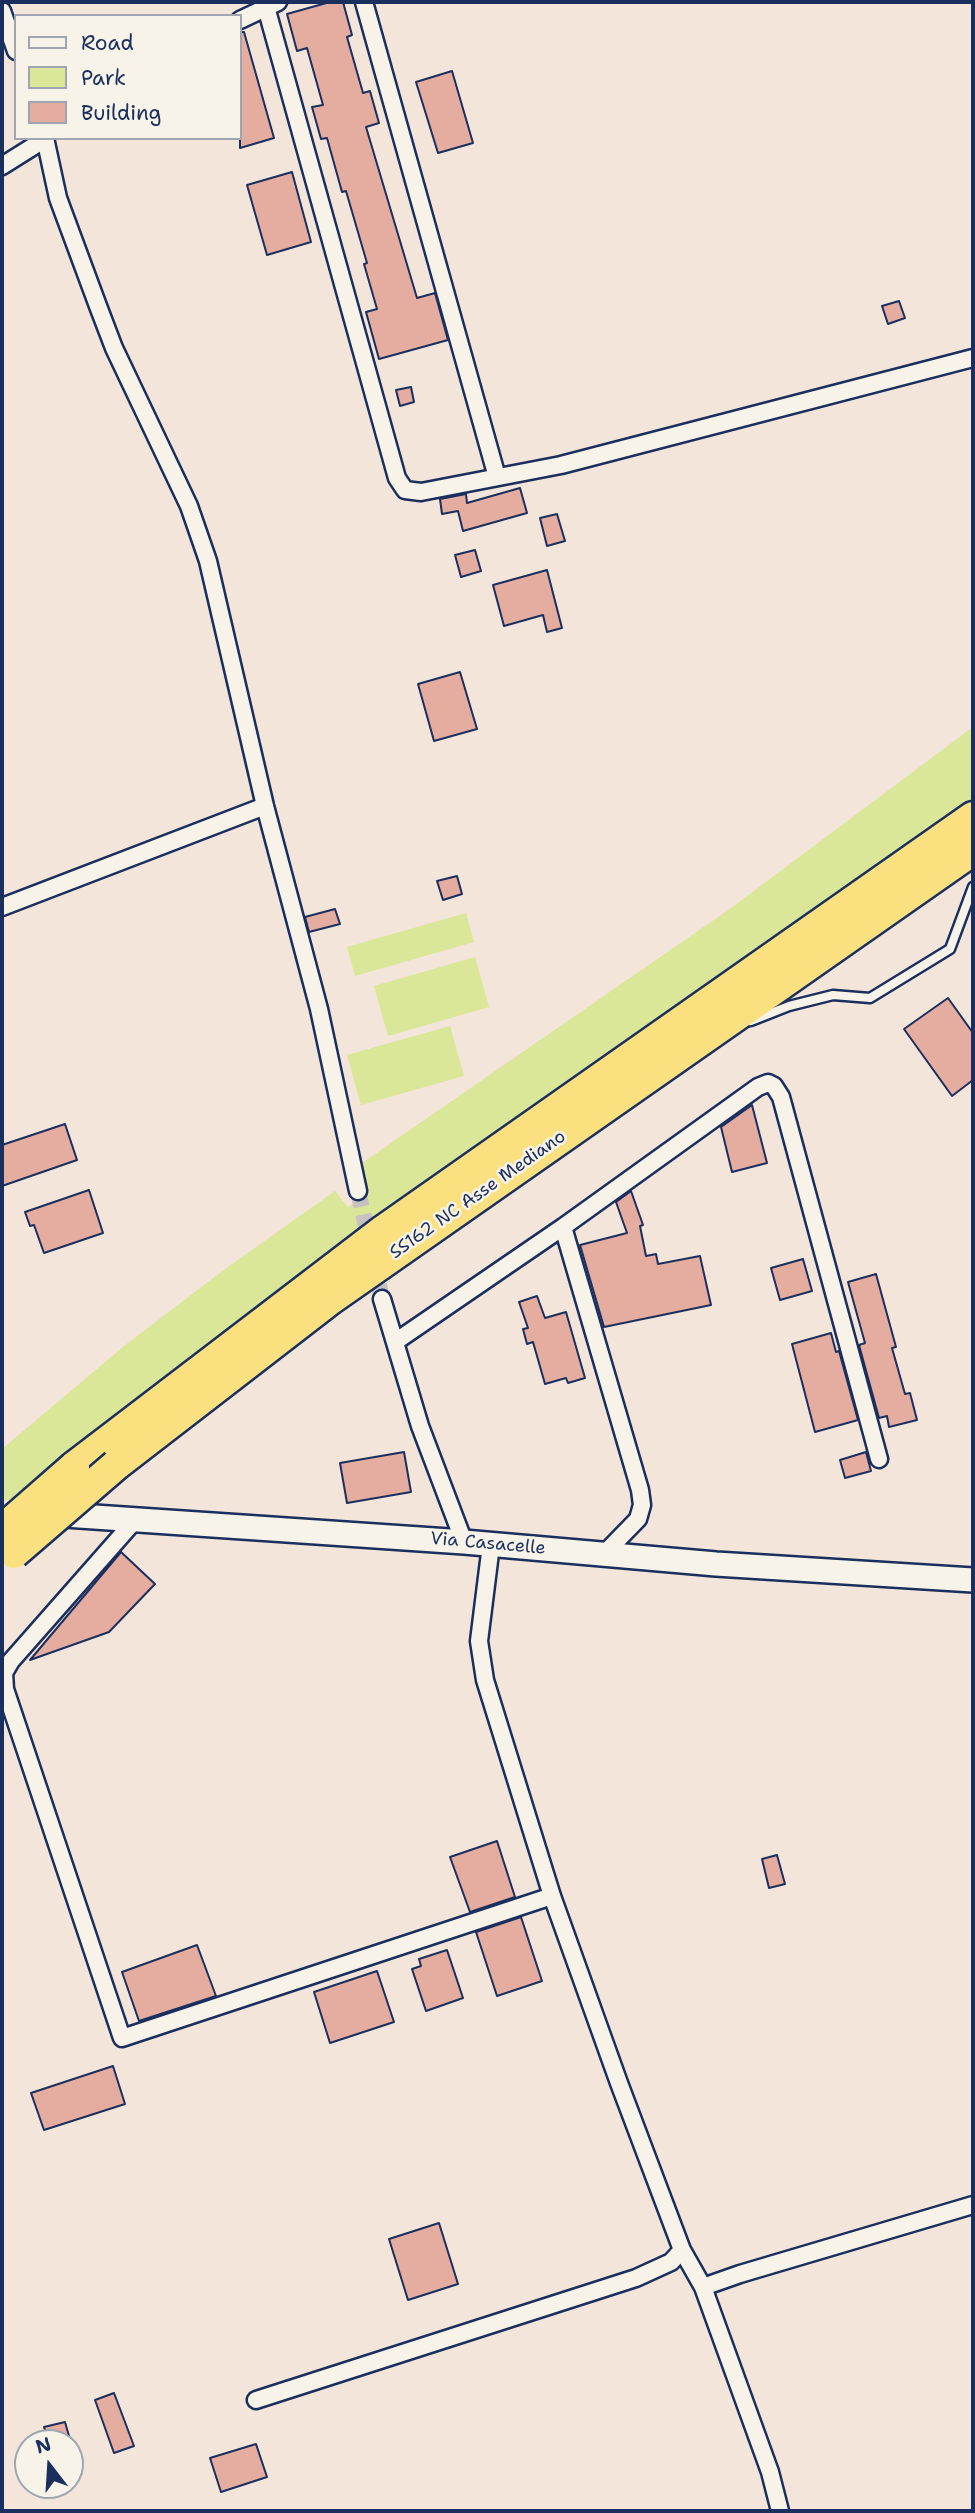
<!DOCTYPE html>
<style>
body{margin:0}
#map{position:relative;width:975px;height:2513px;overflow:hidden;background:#f3e5da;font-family:"Shantell Sans",sans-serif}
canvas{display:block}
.frame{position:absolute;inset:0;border:4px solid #1b2f5e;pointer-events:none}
.legend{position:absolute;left:14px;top:14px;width:228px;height:126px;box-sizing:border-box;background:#f7f3e8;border:2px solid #9fa5b1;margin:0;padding:9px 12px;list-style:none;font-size:21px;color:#1b2f5e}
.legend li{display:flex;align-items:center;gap:14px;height:35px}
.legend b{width:35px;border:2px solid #9fa5b1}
.north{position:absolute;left:14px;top:2429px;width:70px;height:70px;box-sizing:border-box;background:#f7f3e8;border:2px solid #9fa5b1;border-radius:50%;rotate:343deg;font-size:19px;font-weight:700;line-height:28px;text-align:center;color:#1b2f5e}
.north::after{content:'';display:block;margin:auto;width:24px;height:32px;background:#1b2f5e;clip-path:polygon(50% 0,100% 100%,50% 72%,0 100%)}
</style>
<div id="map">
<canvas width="975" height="2513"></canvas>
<div class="frame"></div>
<ul class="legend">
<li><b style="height:9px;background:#f7f3e8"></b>Road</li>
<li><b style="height:19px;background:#dae698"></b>Park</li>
<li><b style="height:19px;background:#e5aca0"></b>Building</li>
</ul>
<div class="north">N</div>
</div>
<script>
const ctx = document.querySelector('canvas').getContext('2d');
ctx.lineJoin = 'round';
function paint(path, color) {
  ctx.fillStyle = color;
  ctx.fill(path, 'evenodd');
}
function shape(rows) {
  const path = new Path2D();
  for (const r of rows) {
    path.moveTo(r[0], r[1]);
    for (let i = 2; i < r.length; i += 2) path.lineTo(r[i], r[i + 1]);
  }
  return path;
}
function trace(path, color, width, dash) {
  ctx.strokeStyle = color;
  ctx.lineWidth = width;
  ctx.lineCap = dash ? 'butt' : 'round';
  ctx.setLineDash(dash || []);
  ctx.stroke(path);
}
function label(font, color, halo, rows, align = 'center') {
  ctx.font = font + ' "Shantell Sans",sans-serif';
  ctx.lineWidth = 5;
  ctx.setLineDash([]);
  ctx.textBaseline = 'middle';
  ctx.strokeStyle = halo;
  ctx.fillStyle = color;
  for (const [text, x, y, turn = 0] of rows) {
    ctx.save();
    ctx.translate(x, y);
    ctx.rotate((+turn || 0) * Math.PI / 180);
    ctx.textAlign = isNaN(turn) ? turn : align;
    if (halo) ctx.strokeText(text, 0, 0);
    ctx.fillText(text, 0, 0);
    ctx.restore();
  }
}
paint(shape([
 [973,727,973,802,344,1243,244,1317,69,1453,13,1501,2,1500,2,1449,124,1346,225,1269,335,1191,348,1207,369,1194,362,1163,734,906],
 [466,913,474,942,355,976,347,947],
 [475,957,489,1007,388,1036,374,986],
 [450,1026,464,1076,361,1105,347,1055]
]), '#dae698');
const building = shape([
 [330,2,343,2,352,35,347,37,363,93,370,91,379,123,366,127,417,298,435,293,448,340,379,359,366,312,377,309,364,264,367,263,346,191,342,192,327,138,321,139,312,107,323,105,307,48,297,51,287,14,330,2],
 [240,32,244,32,274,138,240,148,240,32],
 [452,71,473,143,438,153,416,82,452,71],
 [292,172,311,242,267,255,247,185,292,172],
 [899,301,905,318,888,324,882,306,899,301],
 [411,387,414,402,400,406,396,390,411,387],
 [520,488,527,513,463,531,458,511,442,514,440,499,466,494,467,503,520,488],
 [557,514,565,541,547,546,540,518,557,514],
 [475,550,481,571,461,577,455,555,475,550],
 [547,570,562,628,547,632,543,615,504,626,493,585,547,570],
 [460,672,477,729,434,741,418,684,460,672],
 [457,876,462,894,443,900,437,881,457,876],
 [335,909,340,924,309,932,305,917,335,909],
 [948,998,973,1033,973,1080,952,1096,904,1029,948,998],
 [752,1105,767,1163,732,1172,721,1127,752,1105],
 [65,1124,77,1160,2,1186,2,1145,65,1124],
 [89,1190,103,1233,44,1253,34,1225,30,1226,25,1212,89,1190],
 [631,1191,643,1225,640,1226,646,1256,656,1254,658,1264,700,1256,711,1305,604,1327,580,1245,627,1233,616,1202,631,1191],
 [803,1259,812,1291,780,1300,771,1268,803,1259],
 [876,1274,896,1347,892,1348,905,1394,910,1393,917,1420,889,1427,887,1416,879,1418,859,1345,865,1343,848,1282,876,1274],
 [537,1296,545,1318,566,1312,585,1378,568,1383,566,1378,545,1384,533,1342,527,1344,523,1329,528,1328,519,1302,537,1296],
 [831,1333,836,1352,839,1351,858,1420,815,1432,792,1344,831,1333],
 [404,1452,411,1492,347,1503,340,1463,404,1452],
 [866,1452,871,1471,845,1478,840,1460,866,1452],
 [121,1552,155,1584,109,1632,30,1660,121,1552],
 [497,1841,515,1897,470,1912,450,1857,497,1841],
 [777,1855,785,1884,769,1888,762,1859,777,1855],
 [521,1917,542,1981,497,1996,476,1932,521,1917],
 [197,1945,216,1996,139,2021,122,1972,197,1945],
 [447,1950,463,1998,426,2011,412,1969,421,1966,419,1959,447,1950],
 [377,1971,394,2022,330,2043,314,1992,377,1971],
 [113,2066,125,2104,44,2130,31,2093,113,2066],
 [439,2223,458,2284,408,2300,389,2239,439,2223],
 [114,2393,134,2446,114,2453,95,2400,114,2393],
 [65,2422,71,2443,49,2443,44,2427,65,2422],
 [256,2444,267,2477,221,2492,210,2458,256,2444]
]);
paint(building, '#e5aca0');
trace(building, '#1b2f5e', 2);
trace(shape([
 [358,1191,382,1299]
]), '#c8c1c1', 16, [16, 8]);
const lane = shape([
 [751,1021,789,1006,833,995,870,998,950,949,973,887]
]);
const street = shape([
 [364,2,497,477],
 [266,7,397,478,405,490,421,492,561,465,973,358],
 [2,11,16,51],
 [240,20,278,2],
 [45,138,58,198,98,306,114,348,189,506,208,561,265,806,319,1009,358,1191],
 [2,166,45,139],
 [2,907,265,806],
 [563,1227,640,1490,642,1505,638,1519,604,1554],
 [382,1299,420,1426,464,1542],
 [395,1342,563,1227,758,1087,768,1083,774,1086,781,1097,879,1459],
 [136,1519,11,1661,4,1673,5,1689,122,2038,552,1896],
 [491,1545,479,1641,485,1680,552,1896,619,2083,682,2250,703,2287],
 [256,2400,636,2278,671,2262,682,2250],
 [780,2511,770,2472,703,2287,740,2274,973,2205]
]);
const secondary = shape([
 [50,1514,464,1542,716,1564,973,1580]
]);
const highway = shape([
 [116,1465,331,1299,973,850],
 [74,1467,384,1230,973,817]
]);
trace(lane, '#1b2f5e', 13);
trace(street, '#1b2f5e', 21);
trace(secondary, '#1b2f5e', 28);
trace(highway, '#1b2f5e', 35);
trace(lane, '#f7f3e8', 8);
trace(street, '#f7f3e8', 16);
trace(secondary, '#f7f3e8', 23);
trace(highway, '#fbe080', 30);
const highwayBridge = shape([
 [2,1530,74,1467],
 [14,1553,116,1465]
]);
trace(highwayBridge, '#1b2f5e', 35, []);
trace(highwayBridge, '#fbe080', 30);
label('18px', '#1b2f5e', '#f7f3e8', [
 ["SS162 NC Asse Mediano",478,1195,-35],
 ["Via Casacelle",488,1544,5]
]);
</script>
